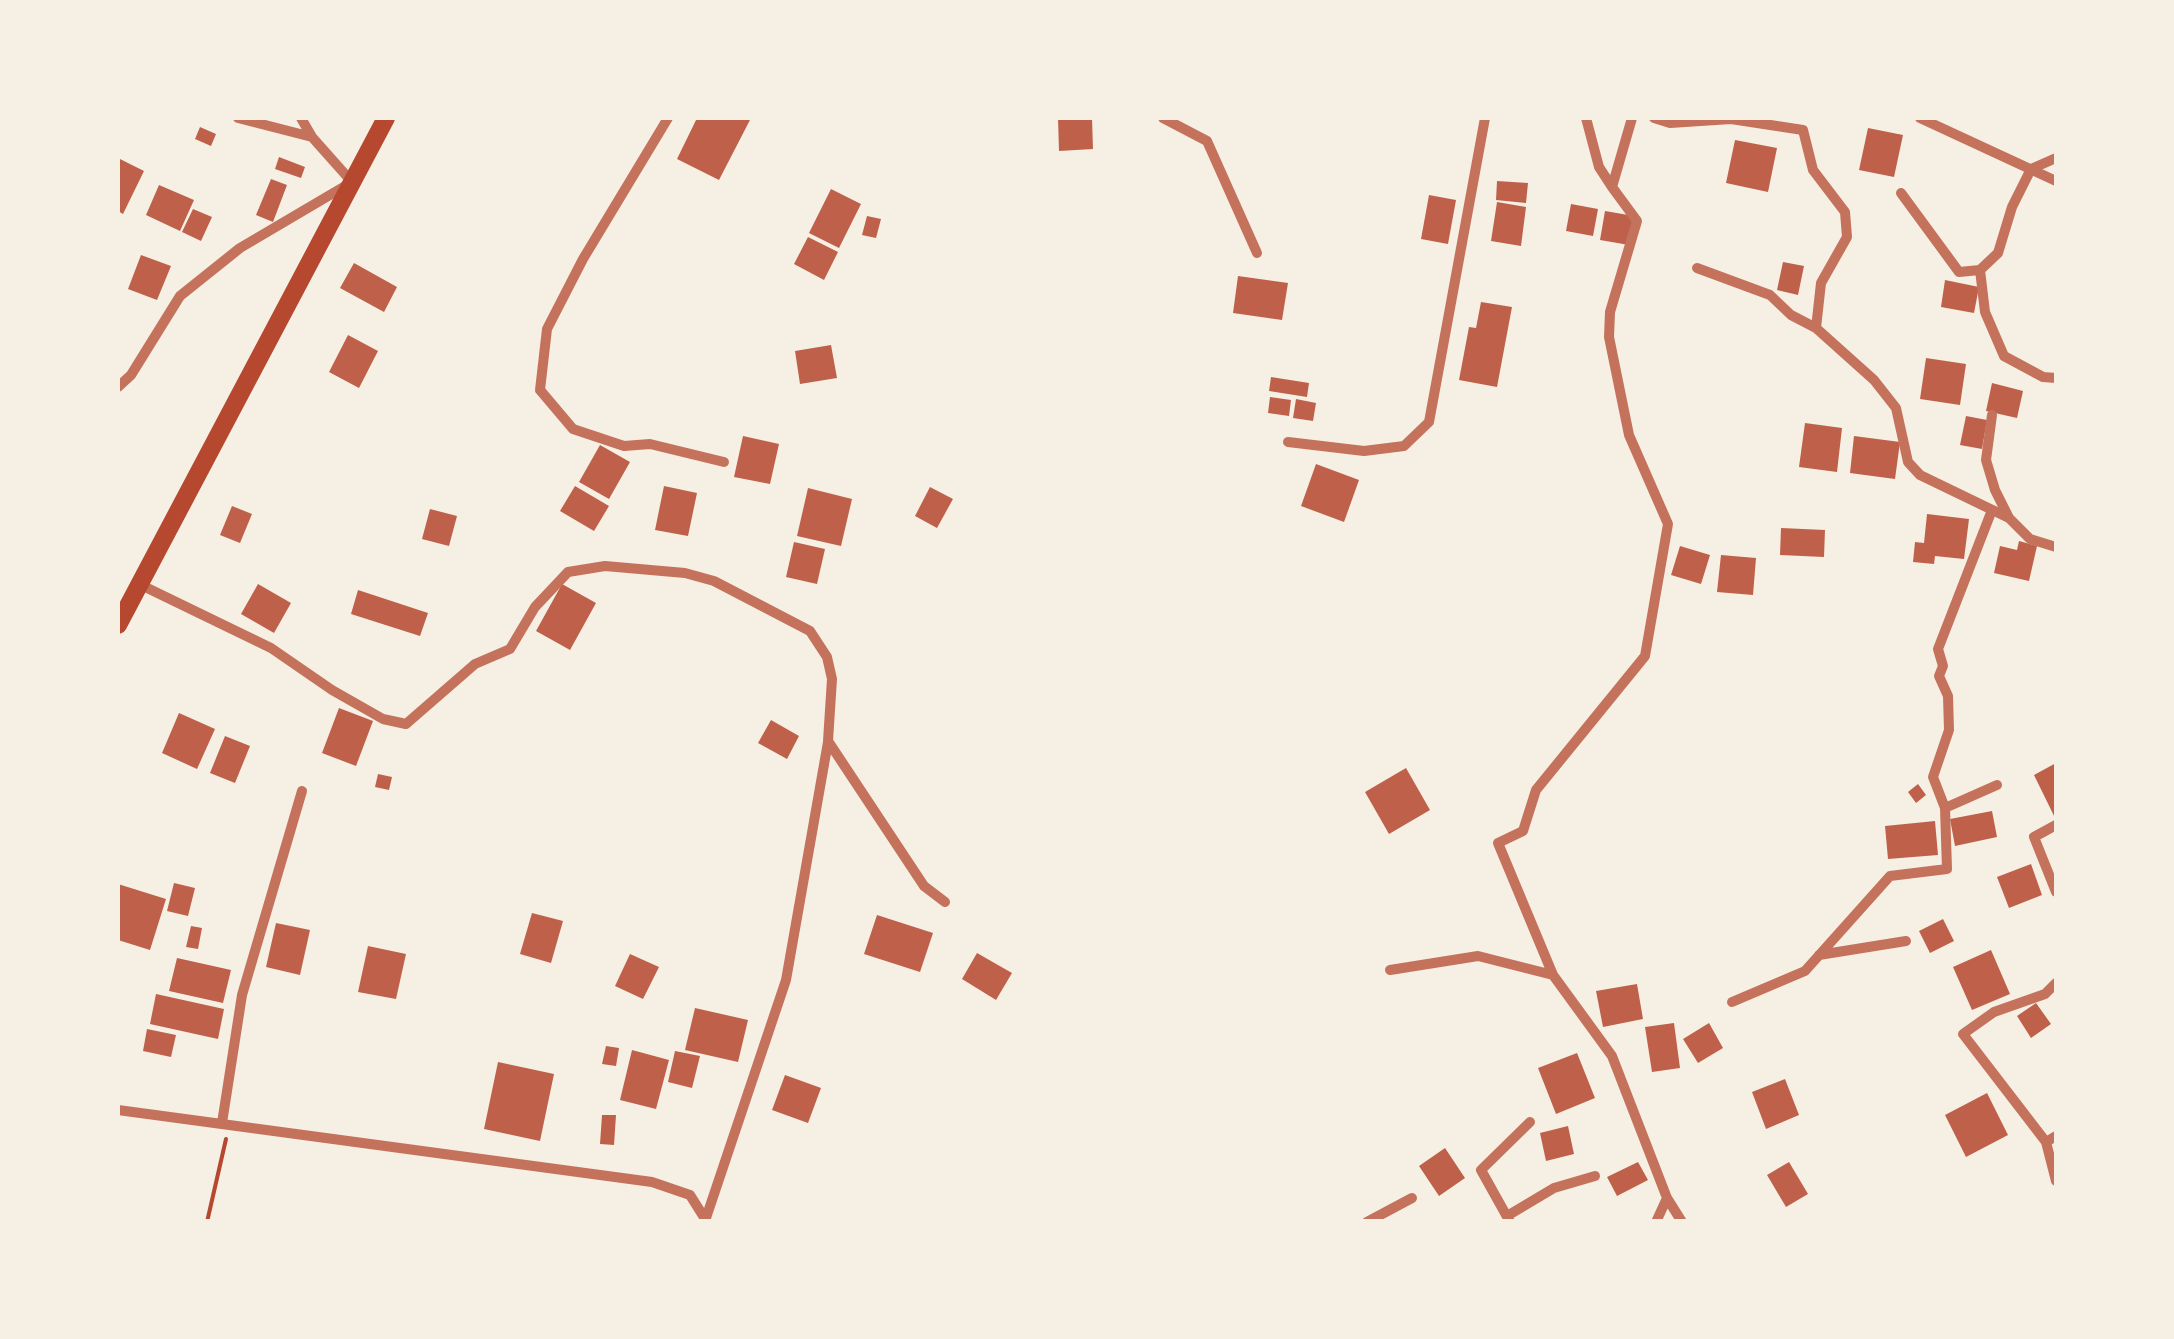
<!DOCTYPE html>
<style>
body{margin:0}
#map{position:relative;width:2174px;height:1339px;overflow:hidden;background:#f6efe4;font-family:Arial,sans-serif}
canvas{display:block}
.frame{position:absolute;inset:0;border:120px solid #f6efe4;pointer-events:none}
</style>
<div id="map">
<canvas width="2174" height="1339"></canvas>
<div class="frame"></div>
</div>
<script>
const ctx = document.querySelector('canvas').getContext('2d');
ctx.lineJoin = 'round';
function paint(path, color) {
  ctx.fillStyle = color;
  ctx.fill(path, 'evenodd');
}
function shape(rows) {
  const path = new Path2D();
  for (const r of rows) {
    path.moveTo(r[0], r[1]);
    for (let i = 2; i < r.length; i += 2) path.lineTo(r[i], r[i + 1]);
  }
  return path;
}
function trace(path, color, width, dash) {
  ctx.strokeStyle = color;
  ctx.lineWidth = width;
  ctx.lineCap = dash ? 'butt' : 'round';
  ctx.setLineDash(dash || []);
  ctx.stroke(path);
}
paint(shape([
 [697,118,751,118,719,180,677,159],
 [1058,118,1092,118,1093,149,1059,151],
 [200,127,216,134,211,146,195,139],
 [1868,128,1903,135,1894,177,1859,170],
 [1735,140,1777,148,1768,192,1726,183],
 [279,157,305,167,301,178,275,169],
 [118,158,144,171,123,214,118,211],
 [271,179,287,185,273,222,256,215],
 [1497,181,1528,183,1526,203,1496,200],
 [159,185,194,200,180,231,146,215],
 [831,189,861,204,839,248,809,233],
 [1429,195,1456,200,1448,244,1421,239],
 [1497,202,1526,207,1521,246,1491,241],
 [1571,204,1598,209,1593,236,1566,231],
 [193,209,212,217,201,241,182,232],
 [1605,211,1634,216,1629,245,1600,240],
 [867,216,881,219,876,238,862,235],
 [808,237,838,252,824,280,794,264],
 [141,255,171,266,157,300,128,289],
 [1783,262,1804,266,1798,295,1777,290],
 [354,263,397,287,384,312,340,288],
 [1238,276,1288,283,1282,320,1233,313],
 [1945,280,1979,287,1974,313,1941,307],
 [1481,302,1512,307,1497,387,1459,380,1469,327,1476,328],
 [348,335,378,351,359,388,329,372],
 [831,345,837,378,800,384,795,351],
 [1926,358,1966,364,1960,405,1920,399],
 [1271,377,1309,383,1307,397,1269,391],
 [1992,383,2023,391,2017,418,1986,411],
 [1270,397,1291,400,1289,416,1268,413],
 [1296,399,1316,403,1313,421,1293,418],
 [1966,416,1987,420,1982,449,1960,445],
 [1805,423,1842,428,1837,472,1799,467],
 [743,436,779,444,770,484,734,477],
 [1854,436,1900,442,1895,479,1850,473],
 [600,445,630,462,609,499,579,482],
 [1316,464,1359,480,1344,522,1301,506],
 [575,486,609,506,594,531,560,511],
 [664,486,697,493,688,536,655,530],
 [930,487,953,499,937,528,915,516],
 [808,488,852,499,841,546,797,536],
 [232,506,252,514,240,543,220,535],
 [430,509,457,516,449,546,422,539],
 [1927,514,1969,519,1964,559,1935,556,1934,564,1913,562,1915,542,1924,543],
 [1781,528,1825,530,1824,557,1780,555],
 [2019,541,2037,546,2029,581,1994,573,2000,546,2017,550],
 [794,542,825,549,817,584,786,577],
 [1680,546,1710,555,1701,584,1671,575],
 [1721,555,1756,558,1753,595,1717,592],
 [258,584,291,603,274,633,241,614],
 [562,584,596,603,570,650,536,631],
 [358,590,428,613,420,636,351,614],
 [339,708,373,721,356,766,322,753],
 [179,713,215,729,197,769,162,753],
 [771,720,799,736,787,759,758,743],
 [225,736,250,746,235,783,210,773],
 [2056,763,2056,820,2034,775],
 [1406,768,1430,810,1389,834,1365,792],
 [378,774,392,777,389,790,375,787],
 [1918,784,1926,795,1916,803,1908,792],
 [1992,811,1997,837,1955,846,1950,819],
 [1935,821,1938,855,1888,859,1885,826],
 [2031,864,2042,895,2009,908,1997,877],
 [174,883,195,888,188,916,167,911],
 [118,884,166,899,150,950,118,940],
 [532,913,563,921,551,963,520,954],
 [877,915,933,933,920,972,864,954],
 [1943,919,1954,941,1930,953,1919,931],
 [276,923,310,930,300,975,266,967],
 [191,926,202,928,198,949,186,947],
 [368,946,406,954,396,999,358,992],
 [1991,950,2010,994,1972,1010,1953,967],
 [977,953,1012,973,996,1000,962,979],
 [630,954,659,967,643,999,615,986],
 [177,958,231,970,223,1003,169,991],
 [1637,984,1643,1019,1603,1027,1596,991],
 [156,994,224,1009,218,1039,150,1024],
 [2036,1003,2051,1024,2031,1038,2017,1016],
 [695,1008,748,1020,738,1062,685,1050],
 [1674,1023,1680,1068,1652,1072,1645,1027],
 [1709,1023,1723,1048,1698,1063,1683,1039],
 [147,1029,176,1035,171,1057,143,1051],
 [606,1046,619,1048,616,1066,602,1064],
 [632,1050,669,1060,656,1109,620,1100],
 [675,1051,700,1056,692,1088,668,1082],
 [1577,1053,1595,1098,1556,1114,1538,1068],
 [498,1062,554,1074,540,1141,484,1129],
 [785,1075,821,1088,808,1123,772,1110],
 [1785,1079,1799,1115,1766,1129,1752,1092],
 [1987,1093,2008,1135,1966,1157,1945,1115],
 [602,1115,616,1115,614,1145,600,1144],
 [1568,1126,1574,1154,1546,1161,1540,1133],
 [1445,1148,1465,1178,1439,1196,1419,1166],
 [1638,1162,1648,1180,1617,1196,1607,1177],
 [1789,1162,1808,1194,1786,1207,1767,1175]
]), '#bf614a');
trace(shape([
 [207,1222,226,1139]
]), '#b5482f', 4);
trace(shape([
 [238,118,312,137],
 [668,118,583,259,547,329,540,390,573,429,624,446,650,444,724,462],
 [1163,118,1207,141,1257,253],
 [1586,118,1599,167,1612,187,1632,118],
 [1654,118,1670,123,1731,119,1803,130,1813,170,1845,212,1847,237,1821,283,1816,328,1791,315,1770,295,1697,268],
 [1920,118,2056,181],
 [1901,193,1959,272,1980,270,1998,253,2012,207,2031,169,2056,158],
 [1980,270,1985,312,2004,356,2043,377,2056,378],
 [1816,328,1874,380,1896,408,1908,462,1920,475,2009,518],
 [118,387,131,375,180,296,240,248,352,182,312,137,301,118],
 [1992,415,1986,460,1995,490,2009,518,2030,539,2056,547],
 [1288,442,1364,451,1404,446,1429,422,1485,118],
 [1992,510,1938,649,1943,666,1939,676,1948,696,1949,730,1933,777,1945,808,1997,785],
 [139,584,271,648,332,690,383,719,406,724,475,664,510,649,535,607,568,572,605,566,685,573,714,581,810,631,827,657,832,679,828,741,924,886,945,902],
 [2056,825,2034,837,2056,892],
 [1819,955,1906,941],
 [1390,970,1478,956,1553,975,1612,1056,1667,1198,1682,1222],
 [1553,975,1498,843,1523,831,1536,790,1645,656,1668,524,1629,435,1609,337,1610,312,1637,221,1612,187],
 [2056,983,2045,994,1994,1012,1963,1034,2046,1142,2056,1136],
 [1732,1002,1805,971,1890,876,1947,869,1945,808],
 [118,1110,652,1182,690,1195,707,1222],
 [222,1123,242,995,302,791],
 [2046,1142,2056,1181],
 [1507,1216,1554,1188,1595,1176],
 [706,1218,786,980,828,742],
 [1367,1222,1412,1198],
 [1510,1222,1481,1170,1530,1122],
 [1656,1222,1667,1198]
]), '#c5725c', 10);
trace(shape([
 [118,625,386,118]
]), '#b5482f', 18);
</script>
